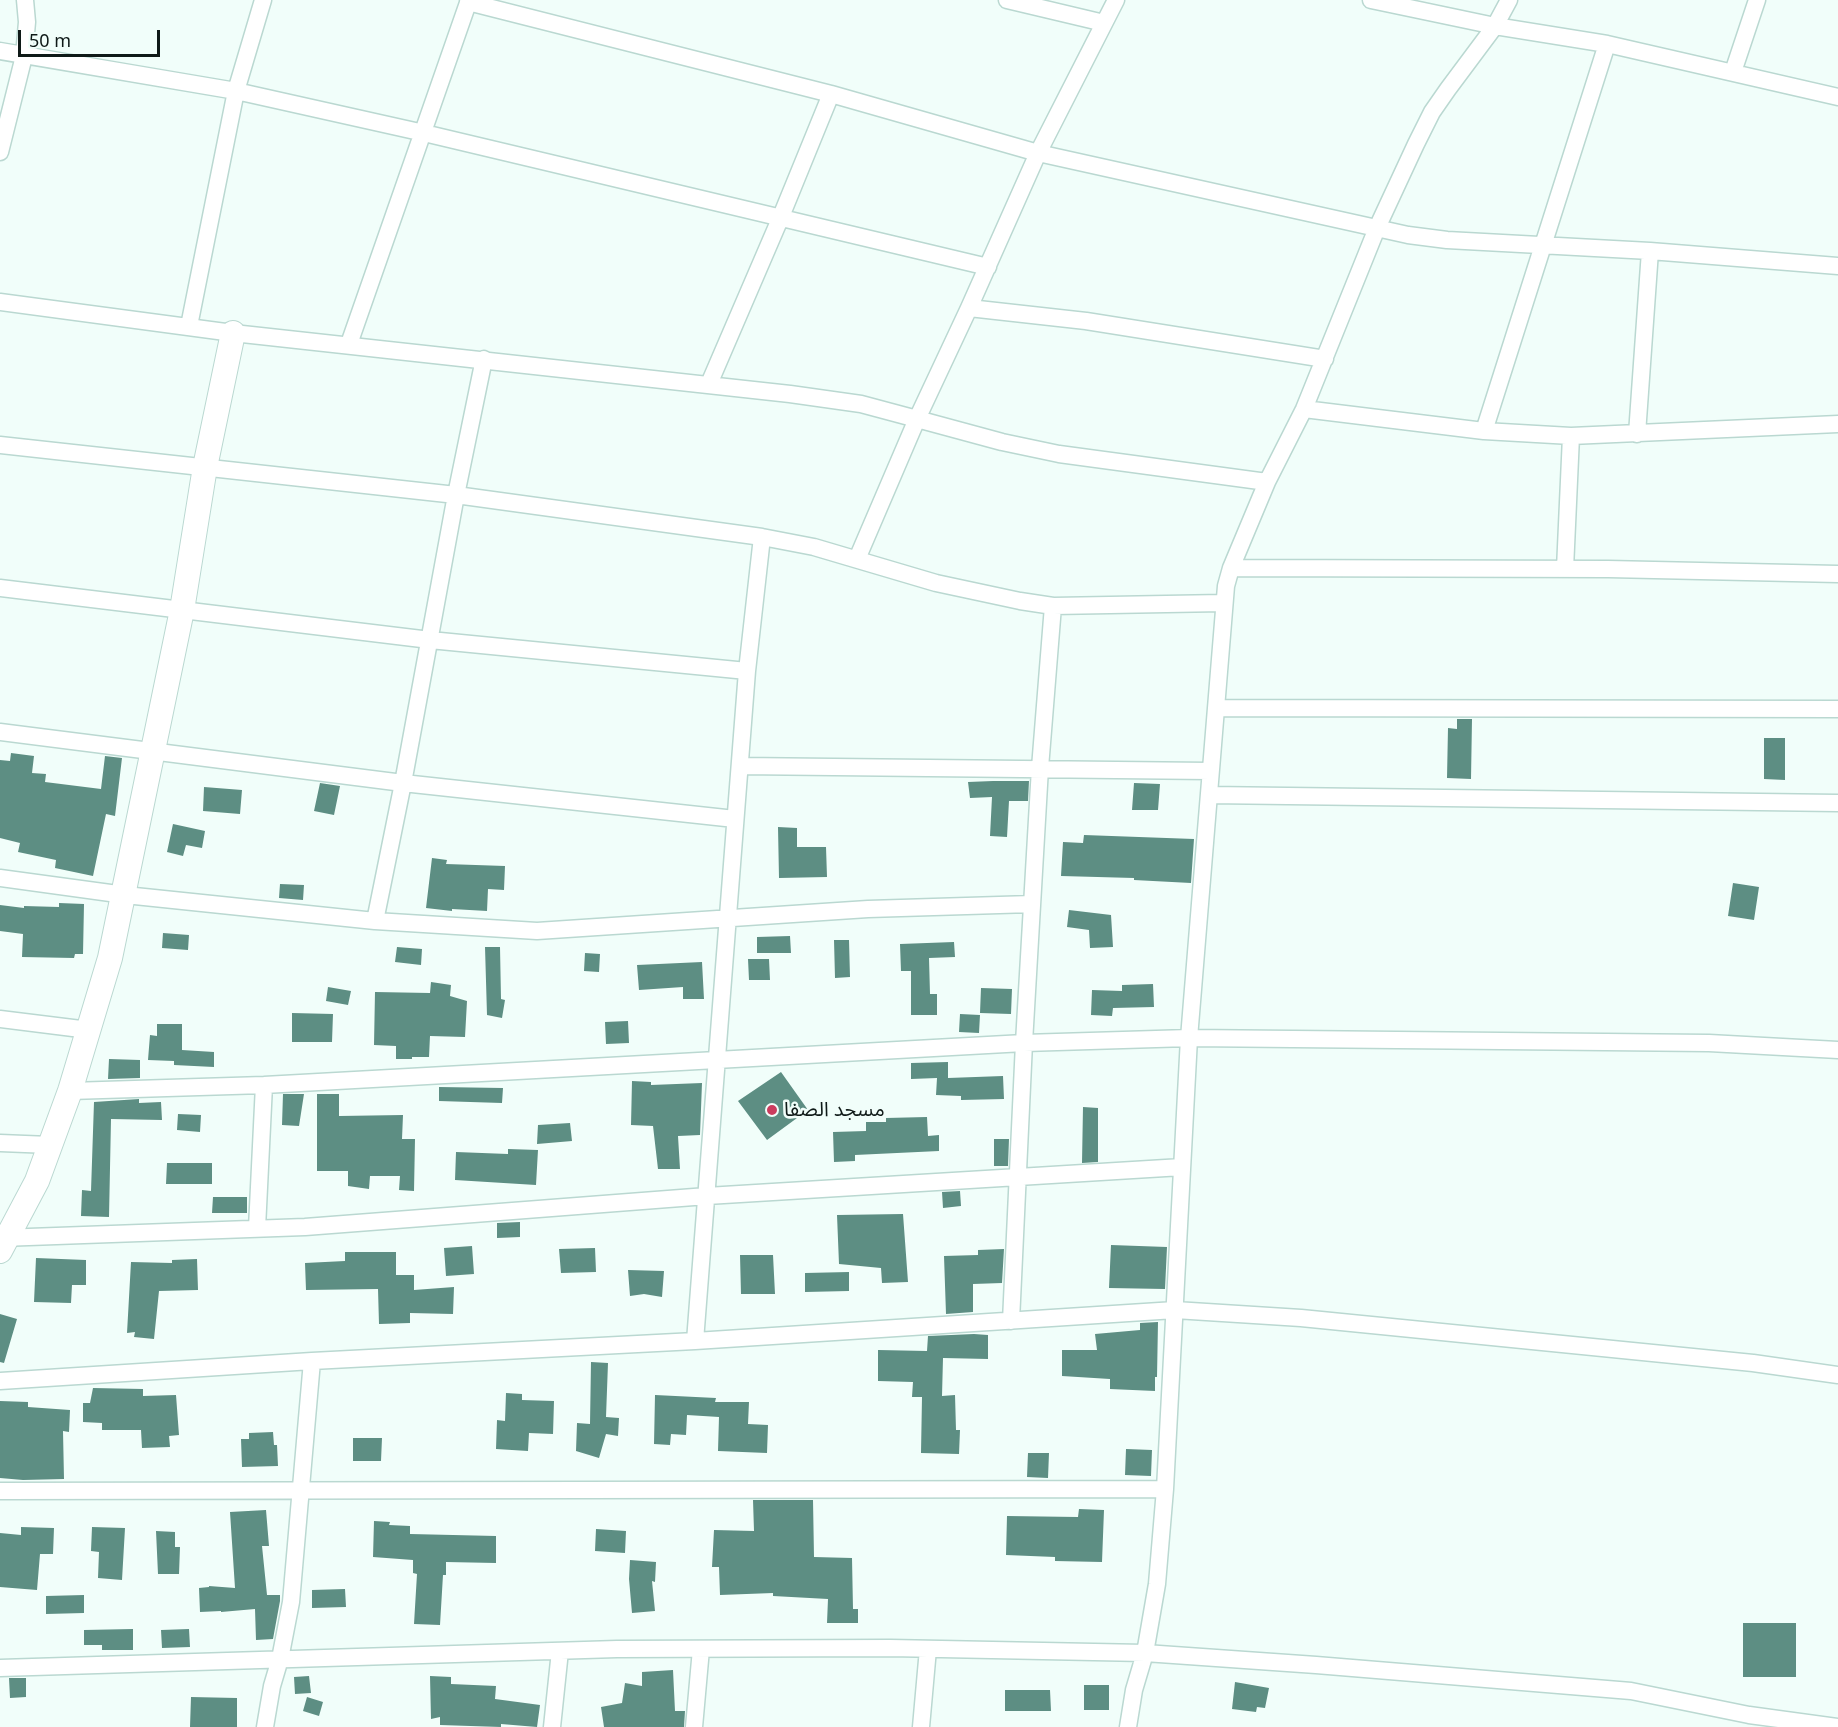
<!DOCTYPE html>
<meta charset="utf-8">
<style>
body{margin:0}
#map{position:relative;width:1838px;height:1727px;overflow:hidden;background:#f1fefa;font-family:"Noto Sans",sans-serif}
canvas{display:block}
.scale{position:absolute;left:18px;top:30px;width:142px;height:27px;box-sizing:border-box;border:3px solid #0f1a18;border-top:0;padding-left:8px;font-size:18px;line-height:21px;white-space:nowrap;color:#0f1a18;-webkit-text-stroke:4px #f1fefa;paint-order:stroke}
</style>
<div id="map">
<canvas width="1838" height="1727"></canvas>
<div class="scale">50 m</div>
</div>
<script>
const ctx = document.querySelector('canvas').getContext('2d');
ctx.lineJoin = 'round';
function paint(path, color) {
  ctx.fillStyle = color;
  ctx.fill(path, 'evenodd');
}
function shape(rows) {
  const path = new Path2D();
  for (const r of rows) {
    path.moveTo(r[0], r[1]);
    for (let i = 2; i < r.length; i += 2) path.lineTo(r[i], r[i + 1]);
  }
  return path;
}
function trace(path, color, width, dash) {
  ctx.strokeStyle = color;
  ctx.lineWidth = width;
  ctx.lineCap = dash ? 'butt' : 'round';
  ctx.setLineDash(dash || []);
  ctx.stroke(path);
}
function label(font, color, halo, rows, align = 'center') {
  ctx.font = font + ' "Noto Sans","Noto Sans Arabic",sans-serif';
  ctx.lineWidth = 5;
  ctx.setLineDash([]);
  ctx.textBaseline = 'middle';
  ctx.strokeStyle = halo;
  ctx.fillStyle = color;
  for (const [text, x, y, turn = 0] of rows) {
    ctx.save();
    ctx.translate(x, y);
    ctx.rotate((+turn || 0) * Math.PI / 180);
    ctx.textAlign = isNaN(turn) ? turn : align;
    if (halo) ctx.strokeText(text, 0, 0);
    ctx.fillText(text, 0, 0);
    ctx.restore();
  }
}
paint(shape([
 [1457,719,1472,719,1471,779,1447,778,1448,728,1457,729],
 [1764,738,1785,738,1785,780,1764,779],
 [11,753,34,756,32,773,46,774,45,782,101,789,105,756,122,758,115,816,106,814,93,876,55,868,56,860,18,852,20,843,0,838,0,760,10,761],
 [993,781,1029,781,1028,801,1009,801,1007,837,990,836,992,797,970,798,968,782],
 [320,783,340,786,334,815,314,811],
 [1134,783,1160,784,1158,810,1132,810],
 [204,787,242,790,240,814,203,811],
 [173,824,205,831,202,848,186,845,183,856,167,852],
 [778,827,797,828,797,847,826,847,827,877,779,878],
 [1084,835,1194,839,1191,883,1134,880,1134,878,1061,876,1063,842,1083,843],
 [432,858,447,860,446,864,505,866,504,890,488,889,487,911,452,909,452,911,426,908],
 [1733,883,1759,887,1754,920,1728,916],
 [280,884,304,885,303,900,279,898],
 [59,903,84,904,83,954,75,954,74,958,22,957,23,934,0,931,0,905,24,908,24,906,59,907],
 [1069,910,1111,915,1113,947,1090,948,1089,930,1067,927],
 [163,933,189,935,188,950,162,948],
 [790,936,791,953,757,953,757,937],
 [834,940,849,940,850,977,835,978],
 [954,942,955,957,929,958,930,994,937,994,937,1015,911,1015,911,971,901,971,900,944],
 [397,947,422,949,421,965,395,962],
 [485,947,500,947,501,999,505,1000,502,1018,487,1015],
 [585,953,600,954,599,972,584,971],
 [748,959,769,959,770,980,749,980],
 [702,962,704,999,683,999,683,987,639,990,637,965],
 [431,982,451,985,450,996,467,1001,465,1037,430,1036,429,1057,412,1057,412,1059,396,1059,396,1046,374,1045,375,992,430,993],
 [1153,984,1154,1007,1113,1008,1112,1016,1091,1015,1092,990,1122,991,1122,985],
 [328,987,351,991,348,1005,326,1001],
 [981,988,1012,989,1011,1014,980,1013],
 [292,1013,333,1014,332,1042,292,1042],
 [960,1014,980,1015,979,1033,959,1032],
 [628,1021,629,1043,606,1044,605,1022],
 [157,1024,182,1024,182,1050,214,1052,214,1067,174,1065,174,1061,148,1060,150,1035,157,1036],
 [109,1059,140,1060,140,1078,108,1079],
 [948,1062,948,1078,1003,1076,1004,1099,961,1100,961,1096,936,1095,937,1078,911,1079,911,1063],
 [781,1072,808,1110,767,1140,738,1101],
 [632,1081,651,1082,651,1085,702,1083,700,1135,678,1136,680,1169,658,1169,653,1126,631,1125],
 [439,1087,503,1088,502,1103,439,1101],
 [283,1094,304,1094,299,1126,282,1125],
 [317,1094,339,1094,339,1116,403,1115,402,1139,415,1139,414,1191,399,1190,400,1176,370,1176,369,1189,348,1186,348,1171,317,1171],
 [139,1099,139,1103,161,1102,162,1120,111,1119,109,1217,81,1216,82,1190,91,1191,94,1102],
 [1083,1107,1098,1108,1098,1162,1082,1163],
 [178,1114,201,1115,200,1132,177,1130],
 [927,1117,928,1136,939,1135,939,1151,855,1155,855,1161,834,1162,833,1132,866,1131,866,1122,886,1122,886,1118],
 [570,1123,572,1141,537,1144,538,1125],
 [994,1139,1009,1139,1008,1166,994,1166],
 [508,1149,538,1150,536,1185,455,1180,456,1152,508,1154],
 [167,1163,212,1163,212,1184,166,1184],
 [960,1191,961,1206,943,1208,942,1192],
 [213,1197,247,1197,247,1213,212,1213],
 [903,1214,908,1282,882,1283,881,1268,839,1264,837,1215],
 [520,1222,520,1237,497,1238,497,1223],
 [1111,1245,1167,1247,1165,1289,1109,1288],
 [472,1246,474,1274,446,1276,444,1248],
 [595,1248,596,1272,561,1273,559,1249],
 [1004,1249,1002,1283,973,1284,973,1312,946,1314,944,1256,978,1255,978,1250],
 [345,1252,396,1252,396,1275,414,1275,414,1290,454,1287,453,1314,410,1313,410,1323,379,1324,378,1289,306,1290,305,1263,345,1261],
 [740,1255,773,1255,775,1294,741,1294],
 [36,1258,86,1260,86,1285,72,1285,71,1303,34,1302],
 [197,1259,198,1290,159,1291,154,1339,134,1337,135,1332,127,1333,131,1262,172,1263,172,1260],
 [628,1270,664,1271,662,1297,644,1294,630,1296],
 [849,1272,849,1291,805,1292,805,1273],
 [0,1314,17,1319,4,1363,0,1362],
 [1158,1322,1157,1377,1155,1377,1155,1391,1110,1389,1110,1379,1062,1376,1062,1350,1097,1350,1095,1334,1140,1330,1140,1323],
 [974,1334,988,1335,988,1359,943,1358,942,1396,955,1395,956,1430,960,1430,959,1454,921,1453,922,1397,912,1397,913,1382,878,1381,878,1350,927,1351,928,1336],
 [591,1362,608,1363,606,1417,619,1418,618,1436,606,1434,599,1458,576,1451,577,1423,590,1424],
 [93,1388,143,1389,143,1396,176,1395,179,1435,169,1436,170,1447,142,1448,141,1430,102,1430,102,1423,83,1422,83,1403,90,1403],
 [506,1393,522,1394,522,1400,554,1401,553,1434,529,1433,528,1451,496,1449,497,1420,505,1421],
 [655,1395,716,1398,715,1402,749,1402,748,1424,768,1425,767,1453,718,1451,719,1417,687,1415,686,1435,671,1434,670,1445,654,1444],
 [0,1401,28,1402,28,1407,70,1410,69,1432,63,1431,64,1479,23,1480,0,1478],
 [273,1432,274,1445,277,1445,278,1466,242,1467,241,1439,249,1439,249,1433],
 [353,1438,382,1438,381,1461,353,1461],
 [1126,1449,1152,1450,1151,1476,1125,1475],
 [1028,1453,1049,1453,1048,1478,1027,1477],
 [753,1500,813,1500,814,1557,852,1558,853,1609,858,1609,858,1623,827,1623,828,1599,773,1596,773,1593,720,1595,719,1567,712,1567,714,1530,754,1531],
 [1079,1509,1104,1510,1102,1562,1055,1561,1055,1557,1006,1555,1007,1516,1078,1517],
 [266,1510,269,1546,262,1546,267,1595,280,1595,280,1601,273,1639,256,1640,255,1609,221,1612,221,1611,200,1612,199,1588,209,1587,209,1586,235,1588,230,1512],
 [374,1521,390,1522,389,1525,410,1526,410,1534,496,1536,496,1563,446,1562,446,1575,443,1575,440,1625,414,1624,417,1574,413,1573,413,1560,373,1557],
 [21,1527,54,1528,53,1554,40,1554,37,1590,0,1587,0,1533,21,1535],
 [92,1527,125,1528,122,1580,98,1578,99,1552,91,1551],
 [596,1529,626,1531,625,1553,595,1551],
 [156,1531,175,1532,175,1547,180,1547,179,1574,158,1574],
 [630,1560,656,1562,655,1582,652,1581,655,1611,632,1613,629,1579],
 [345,1589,346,1607,312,1608,312,1590],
 [84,1595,84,1613,46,1614,46,1596],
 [1743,1623,1796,1623,1796,1677,1743,1677],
 [133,1629,133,1650,102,1650,102,1645,84,1645,84,1630],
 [189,1629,190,1647,162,1648,161,1630],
 [673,1670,675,1711,685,1711,684,1727,604,1727,601,1707,622,1703,625,1683,642,1686,642,1672],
 [309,1676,311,1693,295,1694,294,1677],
 [430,1676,451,1677,451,1684,496,1686,495,1699,540,1705,537,1727,501,1724,501,1727,440,1725,440,1717,431,1719],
 [9,1678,26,1678,26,1697,10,1698],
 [1235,1682,1269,1688,1265,1708,1257,1707,1256,1712,1232,1709],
 [1084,1685,1109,1685,1109,1710,1084,1710],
 [1005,1690,1050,1690,1051,1711,1005,1711],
 [191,1697,237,1698,237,1727,190,1727],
 [307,1697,323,1702,319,1716,303,1711]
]), '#5d8e83');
const street = shape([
 [1007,0,1104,23],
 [1371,0,1495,26,1607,44,1838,97],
 [468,2,831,94,1038,153,1408,235,1447,240,1650,251,1838,266],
 [0,51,236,91,424,133,988,267],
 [1733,72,1757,0],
 [0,152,24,56,27,22,25,0],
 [0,302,233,333,790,394,861,404,917,419,969,308,1038,153,1116,0],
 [969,308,1086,321,1325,359],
 [189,326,236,91,263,0],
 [349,344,469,0],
 [709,384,780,219,831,94],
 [1304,409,1484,431,1571,436,1838,424],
 [1484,431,1607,44],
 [1637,434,1650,251],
 [0,445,456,495,762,537,814,547,936,583,1020,601,1053,606,1223,603],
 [857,559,917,419,1002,442,1059,454,1267,482],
 [1231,568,1608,569,1838,574],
 [1565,569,1571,436],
 [0,588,430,640,747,671],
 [1216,708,1838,709],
 [0,732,403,783,735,819],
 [740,766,1210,771],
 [1209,795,1838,803],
 [0,878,125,895,375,921,537,931,868,909,1032,904],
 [375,921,403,783,456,495,484,359],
 [0,1019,89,1030],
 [70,1091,264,1085,1024,1043,1189,1038,1709,1043,1838,1050],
 [0,1143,50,1145],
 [257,1228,264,1085],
 [1,1238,305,1227,707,1196,1182,1167],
 [1011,1321,1024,1043,1040,768,1053,606],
 [695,1341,747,671,762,537],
 [0,1381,312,1361,695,1341,1175,1310,1301,1318,1753,1363,1838,1375],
 [0,1491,1165,1489],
 [0,1668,617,1649,890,1648,1145,1653,1316,1665,1631,1691,1749,1715,1838,1727],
 [265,1727,272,1686,280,1659,291,1602,312,1361],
 [552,1727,560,1651],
 [694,1727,701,1649],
 [921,1727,928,1649],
 [1128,1727,1134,1690,1145,1653,1157,1584,1165,1489,1189,1038,1226,586,1231,568,1267,482,1304,409,1377,228,1416,144,1432,112,1448,89,1495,26,1509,0]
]);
const secondary = shape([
 [0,1251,37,1181,70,1091,110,958,182,610,205,467,233,333]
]);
trace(street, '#bad8d1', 19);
trace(secondary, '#bad8d1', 26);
trace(street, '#fff', 16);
trace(secondary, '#fff', 24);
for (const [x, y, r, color] of [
 [772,1110,6,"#cb3c5e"]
]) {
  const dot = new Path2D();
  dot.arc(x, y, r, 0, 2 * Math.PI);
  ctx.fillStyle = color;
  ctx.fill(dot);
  trace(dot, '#f1fefa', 2);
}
label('20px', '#0f1a18', '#f1fefa', [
 ["مسجد الصفا",784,1110]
], 'left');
</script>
